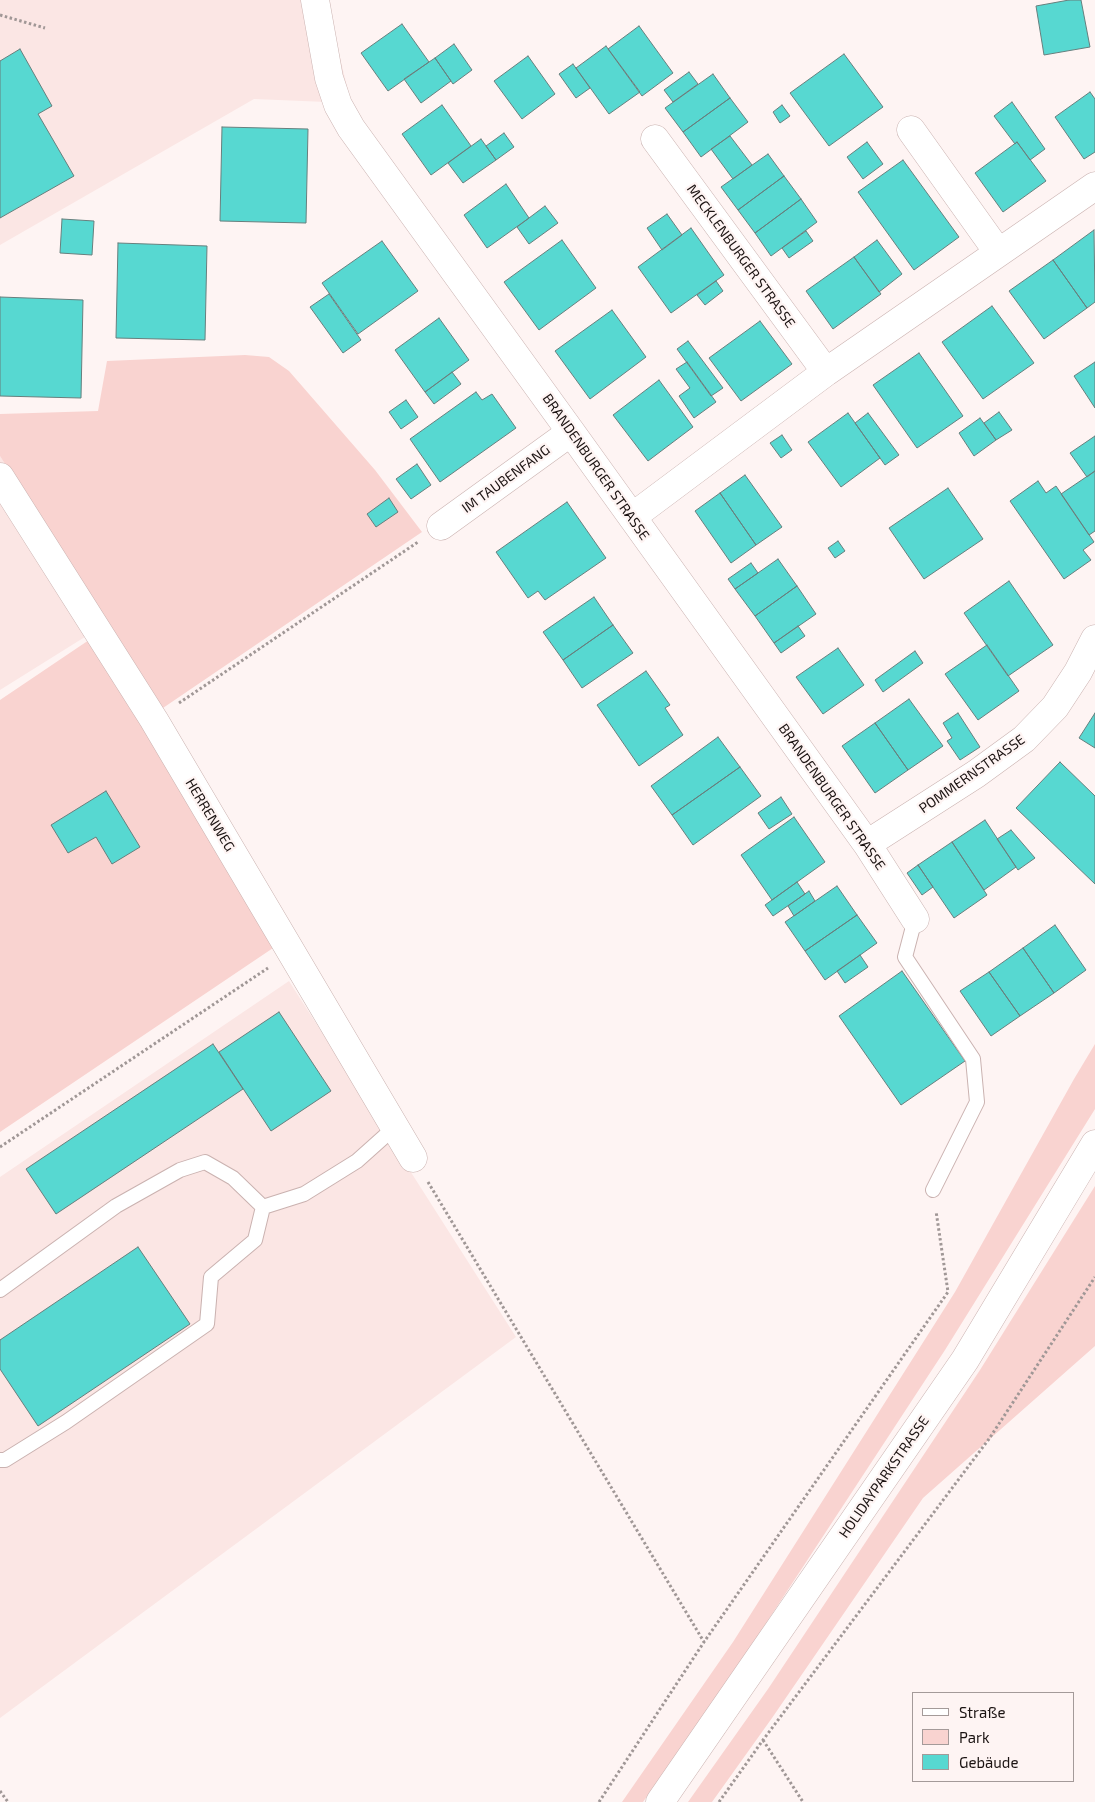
<!DOCTYPE html>
<meta charset="utf-8">
<style>
body{margin:0}
#map{position:relative;width:1095px;height:1802px;overflow:hidden;background:#fef4f3;font-family:"Exo 2",sans-serif}
canvas{display:block}
.legend{position:absolute;left:912px;top:1692px;width:162px;height:90px;box-sizing:border-box;background:#fef4f3;border:1px solid #a49a99;margin:0;padding:6px 9px;list-style:none;font-size:15px;color:#1c1413}
.legend li{display:flex;align-items:center;gap:10px;height:25px}
.legend b{width:25px;border:1px solid #a49a99}
</style>
<div id="map">
<canvas width="1095" height="1802"></canvas>
<ul class="legend">
<li><b style="height:6px;background:#fff"></b>Straße</li>
<li><b style="height:14px;background:#f9d3d0"></b>Park</li>
<li><b style="height:14px;background:#57d8d1"></b>Gebäude</li>
</ul>
</div>
<script>
const ctx = document.querySelector('canvas').getContext('2d');
ctx.lineJoin = 'round';
function paint(path, color) {
  ctx.fillStyle = color;
  ctx.fill(path, 'evenodd');
}
function shape(rows) {
  const path = new Path2D();
  for (const r of rows) {
    path.moveTo(r[0], r[1]);
    for (let i = 2; i < r.length; i += 2) path.lineTo(r[i], r[i + 1]);
  }
  return path;
}
function trace(path, color, width, dash) {
  ctx.strokeStyle = color;
  ctx.lineWidth = width;
  ctx.lineCap = dash ? 'butt' : 'round';
  ctx.setLineDash(dash || []);
  ctx.stroke(path);
}
function label(font, color, halo, rows, align = 'center') {
  ctx.font = font + ' "Exo 2",sans-serif';
  ctx.lineWidth = 4.5;
  ctx.setLineDash([]);
  ctx.textBaseline = 'middle';
  ctx.strokeStyle = halo;
  ctx.fillStyle = color;
  for (const [text, x, y, turn = 0] of rows) {
    ctx.save();
    ctx.translate(x, y);
    ctx.rotate((+turn || 0) * Math.PI / 180);
    ctx.textAlign = isNaN(turn) ? turn : align;
    if (halo) ctx.strokeText(text, 0, 0);
    ctx.fillText(text, 0, 0);
    ctx.restore();
  }
}
paint(shape([
 [0,0,326,0,351,103,254,99,0,245],
 [0,456,104,625,0,690],
 [289,981,516,1337,0,1718,0,1177]
]), '#fbe6e4');
paint(shape([
 [245,355,269,357,289,371,375,470,422,532,160,710,104,625,0,456,0,414,98,411,107,361],
 [89,640,279,944,0,1132,0,700],
 [1095,1044,1095,1109,945,1350,738,1666,643,1802,622,1802,733,1642,955,1292,1074,1079],
 [1095,1186,1095,1346,923,1498,772,1718,712,1802,688,1802,768,1689,980,1370]
]), '#f9d3d0');
const building = shape([
 [1069,0,1081,0,1090,47,1044,55,1036,6,1069,0],
 [402,24,429,62,388,91,361,53,402,24],
 [639,26,673,73,642,96,608,49,639,26],
 [454,44,472,70,453,84,435,58,454,44],
 [606,46,640,92,609,114,576,68,606,46],
 [20,49,52,106,38,114,74,176,0,218,0,61,20,49],
 [844,54,883,107,829,146,790,93,844,54],
 [528,56,555,94,522,119,494,81,528,56],
 [435,58,451,81,421,103,404,79,435,58],
 [573,64,590,88,576,98,559,74,573,64],
 [689,72,698,84,673,102,664,90,689,72],
 [713,74,730,98,683,132,665,108,713,74],
 [1090,92,1095,99,1095,152,1084,159,1055,117,1090,92],
 [730,98,748,122,701,157,683,132,730,98],
 [1012,102,1045,149,1030,160,1017,142,1015,144,994,116,1012,102],
 [442,105,471,146,431,175,402,134,442,105],
 [782,105,790,116,780,123,773,112,782,105],
 [222,127,308,129,306,223,220,221,222,127],
 [504,133,514,147,496,160,486,146,504,133],
 [730,136,752,165,733,179,711,149,730,136],
 [481,139,496,160,463,183,448,163,481,139],
 [867,142,883,164,863,179,847,157,867,142],
 [1017,142,1046,181,1003,212,975,173,1017,142],
 [768,154,784,176,738,210,721,187,768,154],
 [903,160,959,237,914,270,858,192,903,160],
 [784,176,801,199,755,233,738,210,784,176],
 [506,184,529,218,487,248,464,215,506,184],
 [801,199,817,222,771,256,755,233,801,199],
 [545,206,558,223,529,244,517,227,545,206],
 [667,214,682,235,662,250,647,228,667,214],
 [62,219,94,221,92,255,60,253,62,219],
 [691,228,724,275,671,313,638,267,691,228],
 [1094,230,1095,302,1087,308,1053,260,1094,230],
 [806,231,813,241,789,258,782,248,806,231],
 [562,240,596,288,539,330,504,282,562,240],
 [877,240,902,274,879,292,854,257,877,240],
 [382,241,418,291,358,334,322,283,382,241],
 [118,243,207,246,205,340,116,338,118,243],
 [854,257,881,294,833,329,806,291,854,257],
 [1053,260,1087,308,1044,339,1009,291,1053,260],
 [716,281,723,291,705,305,697,295,716,281],
 [329,294,361,340,343,353,310,307,329,294],
 [0,297,83,300,81,398,0,396,0,297],
 [992,306,1034,363,983,399,942,342,992,306],
 [612,310,646,357,590,399,555,351,612,310],
 [439,318,469,360,425,392,395,350,439,318],
 [760,321,792,364,741,401,709,358,760,321],
 [688,341,723,388,711,396,677,349,688,341],
 [919,353,963,416,917,448,873,385,919,353],
 [687,362,716,402,694,418,679,396,690,388,676,369,687,362],
 [1095,362,1095,408,1074,376,1095,362],
 [452,372,461,384,434,404,425,392,452,372],
 [659,380,693,427,648,461,613,415,659,380],
 [476,392,482,400,492,394,516,428,440,482,410,439,476,392],
 [406,400,418,417,401,429,389,412,406,400],
 [999,412,1012,430,996,440,984,423,999,412],
 [848,413,880,458,841,487,808,442,848,413],
 [868,413,899,455,885,465,855,423,868,413],
 [980,418,996,440,974,456,959,433,980,418],
 [782,435,792,450,781,458,770,443,782,435],
 [1095,436,1095,471,1087,477,1070,453,1095,436],
 [417,464,431,485,411,499,396,479,417,464],
 [1095,471,1095,531,1089,535,1061,494,1095,471],
 [745,475,782,527,756,545,720,493,745,475],
 [1038,481,1046,493,1056,486,1094,542,1083,550,1091,560,1064,579,1010,501,1038,481],
 [948,488,983,539,924,579,889,528,948,488],
 [720,493,756,545,731,563,695,511,720,493],
 [389,498,398,512,376,527,367,514,389,498],
 [567,502,606,558,545,600,538,591,528,598,496,552,567,502],
 [838,541,845,551,835,558,828,548,838,541],
 [778,559,797,586,755,616,735,589,778,559],
 [751,563,758,573,735,589,728,579,751,563],
 [1009,581,1053,645,1008,676,964,613,1009,581],
 [797,586,816,614,774,643,755,616,797,586],
 [594,597,613,625,563,660,543,632,594,597],
 [613,625,633,653,582,688,563,660,613,625],
 [798,626,805,636,781,653,774,643,798,626],
 [987,645,1019,691,978,720,945,674,987,645],
 [838,648,864,685,823,714,796,677,838,648],
 [915,651,923,663,883,692,875,680,915,651],
 [646,671,670,705,665,708,683,735,639,766,597,705,646,671],
 [909,699,943,746,908,770,875,723,909,699],
 [958,713,980,747,960,760,947,741,952,738,943,723,958,713],
 [1095,713,1095,748,1079,738,1095,713],
 [875,723,908,770,875,793,842,746,875,723],
 [718,737,740,767,672,815,651,786,718,737],
 [1060,762,1095,796,1095,884,1016,808,1060,762],
 [740,767,761,796,693,845,672,815,740,767],
 [106,791,140,847,112,864,96,837,68,853,51,825,106,791],
 [781,797,792,814,769,829,758,813,781,797],
 [794,817,825,862,772,900,741,855,794,817],
 [985,820,1016,867,984,890,952,842,985,820],
 [1011,830,1035,858,1018,870,997,839,1011,830],
 [952,842,987,895,954,918,918,865,952,842],
 [918,865,933,887,922,895,907,873,918,865],
 [797,882,805,894,773,916,765,905,797,882],
 [837,886,857,915,805,951,785,922,837,886],
 [809,891,815,901,794,916,788,906,809,891],
 [857,915,877,943,825,980,805,951,857,915],
 [1055,925,1086,970,1054,993,1023,948,1055,925],
 [1023,948,1054,993,1020,1016,989,972,1023,948],
 [860,955,868,967,845,983,837,971,860,955],
 [902,971,965,1061,901,1105,839,1016,902,971],
 [989,972,1020,1016,991,1036,960,991,989,972],
 [279,1012,331,1091,271,1131,219,1052,279,1012],
 [213,1044,243,1089,56,1214,26,1169,213,1044],
 [138,1247,190,1324,38,1426,0,1369,0,1340,138,1247]
]);
paint(building, '#57d8d1');
trace(building, '#677f7d', 1);
const lane = shape([
 [915,919,905,957,973,1059,977,1102,933,1190],
 [263,1207,304,1194,357,1161,395,1127],
 [0,1290,116,1206,180,1170,205,1162,233,1178,263,1207],
 [0,1460,5,1460,66,1422,207,1324,211,1277,255,1240,263,1207]
]);
const street = shape([
 [315,0,329,78,338,105,351,128,571,432,867,844,915,919],
 [911,130,998,252],
 [655,139,826,372],
 [0,477,154,720,413,1158],
 [632,517,826,372,1095,186],
 [441,526,571,432],
 [867,844,976,774,1024,739,1055,707,1078,672,1095,639]
]);
const secondary = shape([
 [660,1802,965,1360,1095,1144]
]);
trace(lane, '#cab2b0', 16);
trace(street, '#cab2b0', 29);
trace(secondary, '#cab2b0', 29);
trace(shape([
 [0,15,45,28],
 [179,703,418,542],
 [0,1147,268,968],
 [428,1182,704,1642],
 [763,1740,803,1802],
 [0,1791,8,1802],
 [599,1802,704,1642,948,1292,936,1211],
 [719,1802,763,1740,989,1439,1095,1277]
]), '#a09796', 3, [2.5, 2.5]);
trace(lane, '#fff', 14);
trace(street, '#fff', 28);
trace(secondary, '#fff', 28);
label('14px', '#1c1413', '#fef4f3', [
 ["MECKLENBURGER STRASSE",741,256,54],
 ["BRANDENBURGER STRASSE",596,467,55],
 ["IM TAUBENFANG",506,479,-36],
 ["POMMERNSTRASSE",972,774,-35],
 ["BRANDENBURGER STRASSE",832,797,55],
 ["HERRENWEG",210,815,59],
 ["HOLIDAYPARKSTRASSE",884,1477,-55]
]);
</script>
